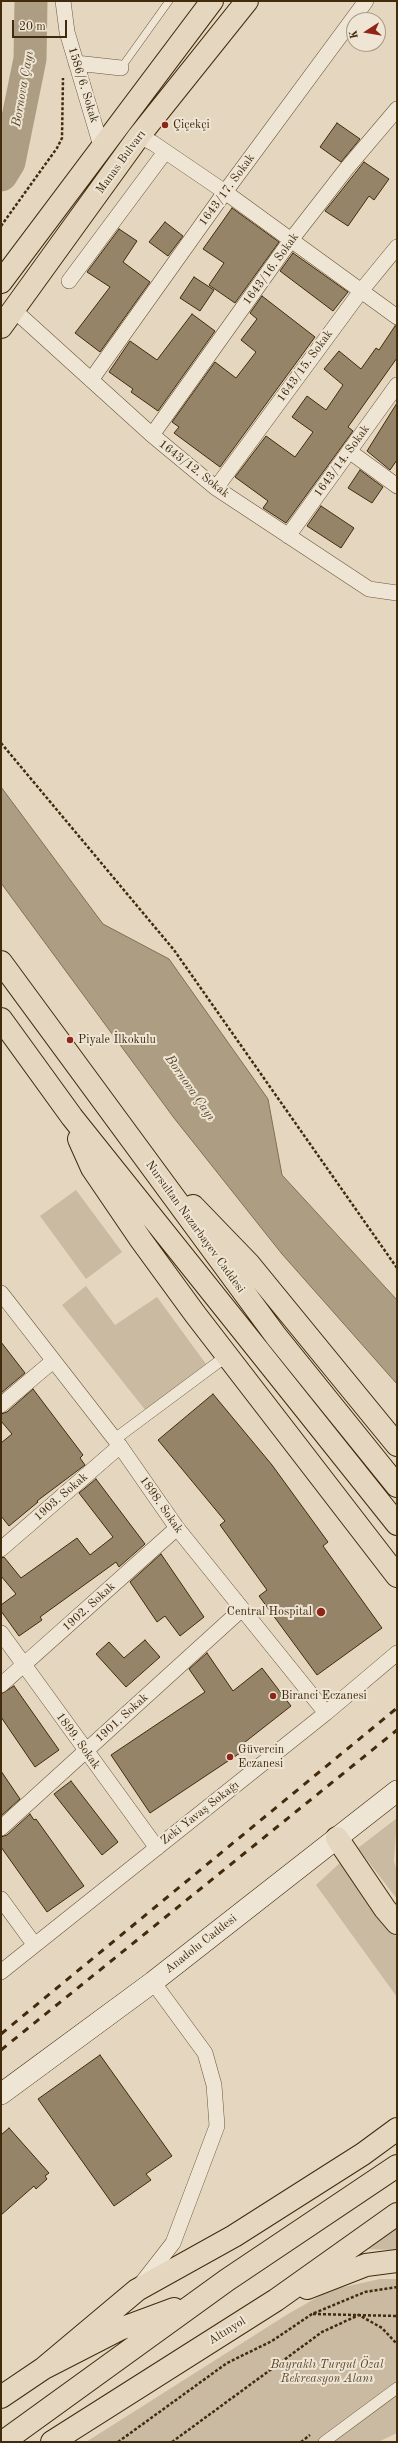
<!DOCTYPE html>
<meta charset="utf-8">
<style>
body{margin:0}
#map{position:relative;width:398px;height:2443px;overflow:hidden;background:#e5d7bf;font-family:"Old Standard TT",serif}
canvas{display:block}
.frame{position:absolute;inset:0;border:2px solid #412b0c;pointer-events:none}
.north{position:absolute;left:346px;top:12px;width:40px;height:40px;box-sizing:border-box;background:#eee5d5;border:1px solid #a99b85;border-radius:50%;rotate:258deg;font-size:11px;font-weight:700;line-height:16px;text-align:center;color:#412b0c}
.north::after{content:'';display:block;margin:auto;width:14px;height:18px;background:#8f2418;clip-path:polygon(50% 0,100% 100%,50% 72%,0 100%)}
.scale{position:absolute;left:12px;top:20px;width:55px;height:18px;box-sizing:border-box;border:2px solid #412b0c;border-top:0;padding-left:5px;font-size:12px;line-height:14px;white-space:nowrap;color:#412b0c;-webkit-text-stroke:3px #eee5d5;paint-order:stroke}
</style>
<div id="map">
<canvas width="398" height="2443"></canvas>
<div class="frame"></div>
<div class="north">K</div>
<div class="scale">20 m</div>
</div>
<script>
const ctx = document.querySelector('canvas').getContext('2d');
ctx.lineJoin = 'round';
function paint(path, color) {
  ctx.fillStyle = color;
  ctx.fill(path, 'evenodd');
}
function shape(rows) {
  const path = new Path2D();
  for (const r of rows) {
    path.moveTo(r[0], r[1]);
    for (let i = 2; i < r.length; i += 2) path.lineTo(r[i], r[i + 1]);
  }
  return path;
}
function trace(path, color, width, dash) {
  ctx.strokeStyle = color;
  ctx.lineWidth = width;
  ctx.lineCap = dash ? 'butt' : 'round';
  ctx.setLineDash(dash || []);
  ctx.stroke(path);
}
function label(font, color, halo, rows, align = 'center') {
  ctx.font = font + ' "Old Standard TT",serif';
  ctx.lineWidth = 4;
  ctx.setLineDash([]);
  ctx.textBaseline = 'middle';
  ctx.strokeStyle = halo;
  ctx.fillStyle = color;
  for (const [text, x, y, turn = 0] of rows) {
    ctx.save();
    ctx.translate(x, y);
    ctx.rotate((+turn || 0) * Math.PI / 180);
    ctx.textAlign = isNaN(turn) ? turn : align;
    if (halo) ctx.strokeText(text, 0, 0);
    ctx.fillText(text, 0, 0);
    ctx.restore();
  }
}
paint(shape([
 [76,1190,122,1252,86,1279,40,1216],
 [86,1286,115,1325,157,1297,206,1364,146,1411,62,1305],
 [397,1818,394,1861,397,1871,397,1899,358,1848],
 [342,1861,397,1938,397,1997,316,1885],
 [397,2227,397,2250,364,2249],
 [380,2279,397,2279,397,2433,378,2442,86,2442,288,2314,330,2290]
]), '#c9baa1');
const water = shape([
 [1,787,103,924,169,959,268,1099,282,1175,397,1300,397,1384,282,1254,174,1118,1,883,1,787]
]);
paint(water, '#ad9d82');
trace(water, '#826f53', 1);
trace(shape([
 [1,175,9,162,30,59,31,1]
]), '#ad9d82', 33);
const building = shape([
 [337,123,360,139,341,162,320,147,337,123],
 [364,162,389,179,374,200,369,196,348,226,325,211,364,162],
 [232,208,279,242,235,303,209,285,224,263,203,249,232,208],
 [165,222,183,236,168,256,149,242,165,222],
 [119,229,137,241,123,262,150,282,100,352,75,333,110,287,87,272,119,229],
 [293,253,348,292,333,311,280,271,293,253],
 [194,277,214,290,200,311,180,298,194,277],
 [262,296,315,337,220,467,174,433,179,427,172,422,215,362,236,378,256,352,241,340,257,319,250,313,262,296],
 [192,314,215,331,158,411,131,392,133,389,109,372,130,341,157,360,192,314],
 [395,326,397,326,397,358,348,427,353,431,286,523,263,508,268,501,235,477,266,436,295,457,313,432,292,417,307,396,326,410,343,385,324,369,339,351,361,369,376,348,379,350,395,326],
 [397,403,397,460,390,470,367,451,397,403],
 [360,470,383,487,372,503,348,488,360,470],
 [321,506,354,528,341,548,307,526,321,506],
 [1,1342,25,1373,1,1393,1,1342],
 [33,1389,83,1455,80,1458,85,1465,37,1501,38,1502,9,1526,1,1516,1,1443,12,1434,1,1421,1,1414,7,1412,33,1389],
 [213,1394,272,1465,328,1542,323,1546,382,1628,317,1675,259,1596,267,1590,220,1525,225,1521,158,1440,213,1394],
 [96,1479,145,1544,119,1567,116,1562,40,1617,42,1620,19,1636,1,1611,1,1605,16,1594,1,1576,1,1558,4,1557,21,1578,77,1538,90,1555,113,1537,79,1493,96,1479],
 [161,1554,204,1617,180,1636,165,1616,157,1622,130,1582,161,1554],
 [145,1640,160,1657,126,1687,96,1654,109,1642,124,1658,145,1640],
 [207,1653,233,1691,262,1668,291,1706,240,1746,243,1751,150,1813,111,1755,205,1692,189,1669,207,1653],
 [14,1686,59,1750,35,1767,1,1717,1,1694,14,1686],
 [1,1771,20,1799,1,1816,1,1771],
 [71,1781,118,1842,102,1855,54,1794,71,1781],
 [30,1814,34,1820,36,1819,84,1886,47,1912,1,1847,1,1837,7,1835,30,1814],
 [100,2055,172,2156,146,2174,151,2180,114,2206,38,2099,100,2055],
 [9,2128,49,2173,45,2176,47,2179,36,2189,34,2186,1,2215,1,2135,9,2128]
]);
paint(building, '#968469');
trace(building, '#412b0c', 1);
const service = shape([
 [121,68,169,1]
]);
const pedestrian = shape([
 [115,1439,228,1355],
 [324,2442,397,2388]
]);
const minor = shape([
 [63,1,67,32,101,146],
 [76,63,121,68],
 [139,136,153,143,225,192,397,317],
 [69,281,165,152],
 [14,310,152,435,216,488,369,589,397,593],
 [91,380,225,192,366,1],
 [152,435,291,240,347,168,397,109],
 [349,451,397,486],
 [216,488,361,291,397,247],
 [288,536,397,385],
 [1,1293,120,1446,177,1528,326,1713],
 [1,1405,53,1361],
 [1,1549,120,1446],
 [1,1633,157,1848],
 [1,1685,177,1528],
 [1,1828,242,1609],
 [1,1899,34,1944],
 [1,1972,326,1713,397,1653],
 [141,2284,173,2243,217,2126,214,2085,205,2053,153,1982]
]);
const secondary = shape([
 [1,2094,153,1982,397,1791]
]);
const primary = shape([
 [1,282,212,1],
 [1,327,139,136,247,1],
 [1,962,276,1336,397,1486],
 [1,1019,72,1117,397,1524],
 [79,1139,92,1168,141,1240,195,1314,397,1576],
 [193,1206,249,1264,397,1445]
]);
const trunk = shape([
 [337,1838,385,1909,397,1923],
 [307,2288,366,2265,397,2261],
 [44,2368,137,2290,234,2236,363,2154,397,2129],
 [1,2397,44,2368,120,2329,174,2309],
 [3,2442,227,2280,397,2166],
 [52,2442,276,2300,397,2214]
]);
trace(service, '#6a5639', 8);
trace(pedestrian, '#6a5639', 12);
trace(minor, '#6a5639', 16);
trace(secondary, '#412b0c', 22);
trace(primary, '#412b0c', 24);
trace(trunk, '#412b0c', 24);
trace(shape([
 [1,226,57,148,62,138,63,78],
 [1,743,174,950,397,1268],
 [313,2314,397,2316],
 [118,2442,227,2363,272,2341,312,2314,365,2292,397,2287],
 [172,2442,322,2332,359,2315,382,2328,397,2344],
 [301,2442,310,2435]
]), '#412b0c', 2.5, [3, 2]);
trace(service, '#eee5d5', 7);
trace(pedestrian, '#eee5d5', 11);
trace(minor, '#eee5d5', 15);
trace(secondary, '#eee5d5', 21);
trace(primary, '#e5d7bf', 22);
trace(trunk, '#e5d7bf', 22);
trace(shape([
 [1,2034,397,1708],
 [1,2050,397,1730]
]), '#412b0c', 3, [7, 7]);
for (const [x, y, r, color] of [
 [165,125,4,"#8f2418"],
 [70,1040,4,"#8f2418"],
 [321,1612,5,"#8f2418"],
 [273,1696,4,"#8f2418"],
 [230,1757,4,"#8f2418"]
]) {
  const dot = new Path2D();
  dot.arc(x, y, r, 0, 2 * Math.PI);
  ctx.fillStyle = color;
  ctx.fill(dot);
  trace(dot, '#eee5d5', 1.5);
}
label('12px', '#412b0c', '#eee5d5', [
 ["1586/6. Sokak",83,85,73],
 ["Manas Bulvarı",121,162,-54],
 ["1643/17. Sokak",227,190,-54],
 ["1643/16. Sokak",271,269,-54],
 ["1643/15. Sokak",305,366,-54],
 ["1643/14. Sokak",342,461,-54],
 ["1643/12. Sokak",194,469,38],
 ["Nursultan Nazarbayev Caddesi",195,1227,54],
 ["1903. Sokak",61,1497,-41],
 ["1898. Sokak",161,1505,55],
 ["1902. Sokak",89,1607,-42],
 ["1901. Sokak",122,1718,-42],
 ["1899. Sokak",78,1741,54],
 ["Zeki Yavaş Sokağı",200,1813,-38],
 ["Anadolu Caddesi",201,1944,-38],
 ["Altınyol",227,2331,-32]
]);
label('12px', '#412b0c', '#eee5d5', [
 ["Çiçekçi",173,125],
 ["Piyale İlkokulu",78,1040],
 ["Central Hospital",312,1612,"right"],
 ["Biranci Eczanesi",281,1696],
 ["Güvercin",238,1750],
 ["Eczanesi",238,1764]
], 'left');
label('italic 12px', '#5c482a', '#eee5d5', [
 ["Bayraklı Turgut Özal",327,2365],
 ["Rekreasyon Alanı",327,2379]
]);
label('italic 13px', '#5c482a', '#eee5d5', [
 ["Bornova Çayı",23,89,-80],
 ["Bornova Çayı",190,1088,55]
]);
</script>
